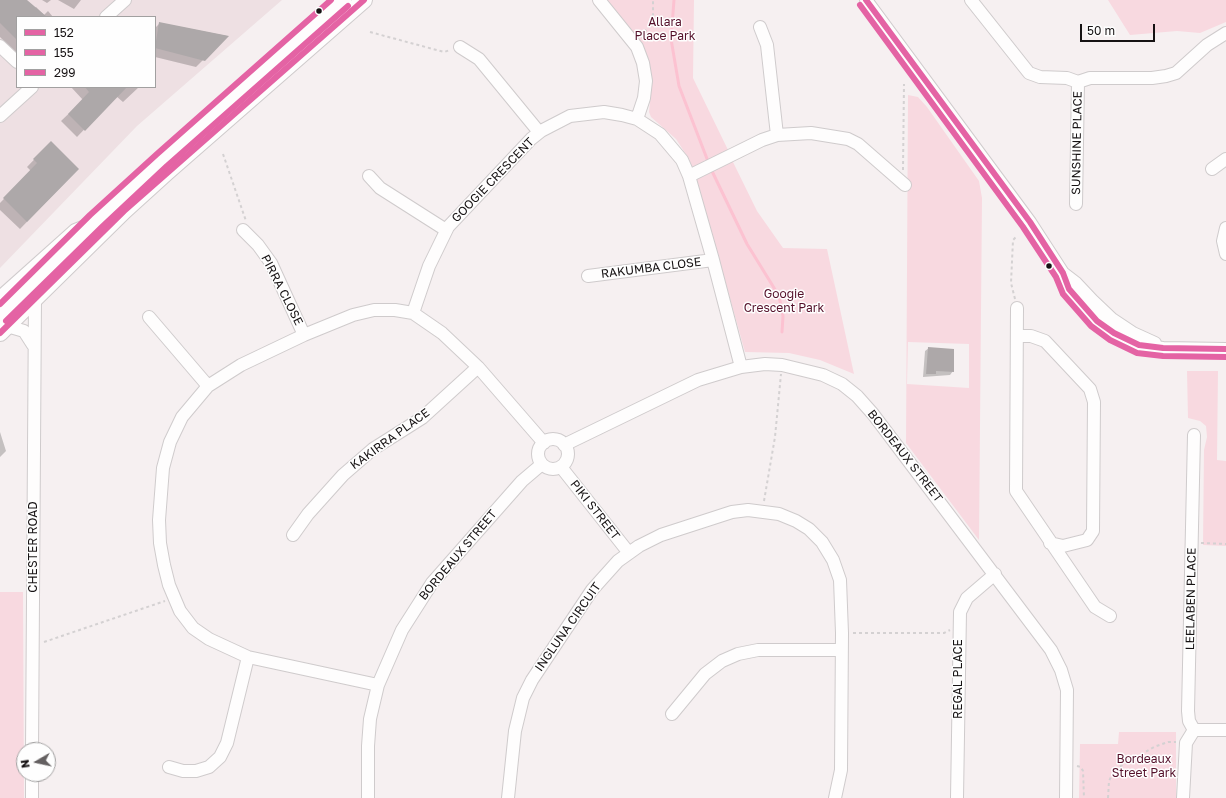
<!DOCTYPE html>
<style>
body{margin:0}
#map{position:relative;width:1226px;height:798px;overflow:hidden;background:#f6f0f1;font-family:"Golos Text",sans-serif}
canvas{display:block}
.legend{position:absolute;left:16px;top:16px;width:140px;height:72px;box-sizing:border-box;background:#fefefe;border:1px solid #a1a0a0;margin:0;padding:5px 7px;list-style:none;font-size:12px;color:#161213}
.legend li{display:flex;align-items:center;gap:8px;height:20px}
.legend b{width:20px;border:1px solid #a1a0a0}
.north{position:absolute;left:16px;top:742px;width:40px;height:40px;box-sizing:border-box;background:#fefefe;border:1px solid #a1a0a0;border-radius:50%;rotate:261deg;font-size:11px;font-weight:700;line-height:16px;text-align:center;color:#161213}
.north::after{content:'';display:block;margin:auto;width:14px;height:18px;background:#646061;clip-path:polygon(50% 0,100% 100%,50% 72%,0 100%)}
.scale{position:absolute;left:1080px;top:24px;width:75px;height:18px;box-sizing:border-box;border:2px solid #161213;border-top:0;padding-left:5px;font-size:12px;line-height:14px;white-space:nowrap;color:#161213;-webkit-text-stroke:3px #fefefe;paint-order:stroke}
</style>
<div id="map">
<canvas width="1226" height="798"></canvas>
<ul class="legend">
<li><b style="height:5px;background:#e463a4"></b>152</li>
<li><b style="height:5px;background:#e463a4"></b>155</li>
<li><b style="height:5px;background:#e463a4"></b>299</li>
</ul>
<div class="north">N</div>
<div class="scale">50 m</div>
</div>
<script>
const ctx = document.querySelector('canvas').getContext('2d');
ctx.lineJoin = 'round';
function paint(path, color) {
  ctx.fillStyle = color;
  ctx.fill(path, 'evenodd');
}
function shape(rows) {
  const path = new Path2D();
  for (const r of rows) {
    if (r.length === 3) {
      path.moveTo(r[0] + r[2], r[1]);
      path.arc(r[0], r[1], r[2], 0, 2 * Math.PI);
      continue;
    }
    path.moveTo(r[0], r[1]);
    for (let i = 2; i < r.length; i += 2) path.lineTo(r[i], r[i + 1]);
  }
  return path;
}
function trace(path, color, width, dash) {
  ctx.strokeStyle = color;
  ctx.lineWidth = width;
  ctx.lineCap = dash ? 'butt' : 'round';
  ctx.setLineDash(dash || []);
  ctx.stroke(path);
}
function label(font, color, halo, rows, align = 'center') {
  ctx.font = font + ' "Golos Text",sans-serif';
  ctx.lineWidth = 3;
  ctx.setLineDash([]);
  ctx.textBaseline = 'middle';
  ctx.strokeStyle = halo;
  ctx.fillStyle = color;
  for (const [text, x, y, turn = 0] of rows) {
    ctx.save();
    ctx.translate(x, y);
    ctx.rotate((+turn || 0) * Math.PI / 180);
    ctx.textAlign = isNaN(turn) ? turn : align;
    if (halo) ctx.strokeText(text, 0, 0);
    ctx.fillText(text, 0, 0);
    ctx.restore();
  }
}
paint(shape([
 [0,0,282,0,137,126,0,268],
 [17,17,155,17,155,87,17,87]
]), '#eee0e3');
paint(shape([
 [607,0,694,0,693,78,729,152,693,171,689,159,676,139,651,117,649,112,652,81,642,45],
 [1108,0,1226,0,1226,22,1200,33,1177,31,1130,35],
 [908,95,918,97,927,107,979,181,982,198,979,540,906,443],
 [908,342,969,344,969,388,907,384],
 [732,160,757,211,783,248,827,249,854,374,820,360,789,353,745,352,696,177],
 [1187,371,1218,371,1217,460,1226,461,1226,546,1203,545,1204,450,1207,437,1206,426,1200,421,1188,418],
 [0,592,23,592,24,798,0,798],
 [1119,732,1176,732,1176,798,1079,798,1080,744,1118,744]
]), '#f8d9e0');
paint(shape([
 [0,0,26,0,34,9,36,7,44,15,48,11,53,17,17,17,17,54,0,37],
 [42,0,51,0,47,3],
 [58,0,81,0,74,9],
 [160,23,227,36,196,67,155,57,155,28],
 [71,87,139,87,123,102,116,96,77,137,61,121,83,100],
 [51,142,78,169,20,229,0,210,0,203,31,171,27,167],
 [929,348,953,371,950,375,923,377,925,351],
 [0,432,6,451,0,457]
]), '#0003');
trace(shape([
 [674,0,671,39,679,86,709,164],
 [711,169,747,244,779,296,783,316,782,332]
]), '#fcc2d1', 3);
paint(shape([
 [0,0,27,0,47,17,17,17,17,40,0,23],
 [159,22,229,36,205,61,155,48],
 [85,87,127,87,85,131,68,114,89,92],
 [51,141,79,169,27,222,3,198,37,163,33,159],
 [928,347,954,349,954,372,936,371,936,374,926,374]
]), '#ada8a9');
const minor = shape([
 [599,0,637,47,643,63,646,81,644,98,637,119],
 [866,0,1030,222,1063,273,1069,289,1080,303,1097,321,1114,333,1139,345,1163,348,1226,349],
 [971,0,1029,73,1040,77,1067,78,1078,82,1090,78,1152,78,1166,76,1176,73,1207,45,1226,33],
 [106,17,125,0],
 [760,27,767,45,777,135],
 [0,46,17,62],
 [460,47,479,59,539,132],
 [0,116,32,87],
 [1212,169,1226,159],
 [369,176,380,188,446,230],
 [689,176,762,140,777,135,811,133,848,139,858,144,905,185],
 [1076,204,1078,82],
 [1226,228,1223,241,1226,254],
 [243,230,258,245,271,263,304,335],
 [1063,273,1076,283,1092,300,1112,319,1133,333,1155,343],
 [588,276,713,260],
 [0,297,75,230,90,224],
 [1017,308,1016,491,1095,607,1110,616],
 [413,313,429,266,448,227,531,139,541,131,570,116,604,112,622,115,637,119,660,134,682,160,689,176,713,260,741,367],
 [149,317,208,386],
 [7,326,24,331,33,345],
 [1017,336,1031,336,1045,341,1090,389,1094,402,1093,531,1087,540,1063,546,1050,543],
 [1194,435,1188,711,1189,721,1194,730,1226,730],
 [553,454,15],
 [564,445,698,380,741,367,765,364,782,365,823,375,842,384,857,396,873,414,1051,650,1061,670,1067,690,1066,798],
 [561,467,629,553],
 [293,535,308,514,343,475,373,449,422,418,478,367],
 [378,685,248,657,209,639,193,628,180,611,169,585,164,565,160,543,159,520,163,468,170,442,182,417,208,386,241,365,304,335,353,315,374,310,395,310,413,313,442,333,478,367,544,443],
 [672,714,705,674,722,661,738,654,758,650,841,650],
 [32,750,35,298],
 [169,767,183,771,196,771,209,767,220,757,227,743,248,657],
 [32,798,32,774],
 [368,798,368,746,370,719,378,685,402,630,432,583,522,481,542,464],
 [508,798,515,731,523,698,532,680,592,590,618,561,639,546,661,535,732,512,748,510,779,514,796,521,809,529,822,542,833,560,840,580,842,633,841,770,835,798],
 [957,798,960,612,967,598,995,574],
 [1183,798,1186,743,1194,730]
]);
const major = shape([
 [0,315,96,221,162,160,343,0],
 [0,333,124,211,167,172,364,0]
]);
trace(minor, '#cfcbcc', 14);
trace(major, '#cfcbcc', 18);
trace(shape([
 [370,32,444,52,450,50],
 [641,37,648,27,653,15,653,0],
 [223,154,246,221],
 [903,170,904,84],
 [1015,299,1011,283,1013,240,1016,237],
 [764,501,775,437,781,374],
 [1201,543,1226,544],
 [853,633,944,633,950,630],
 [44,642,165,601],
 [1077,766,1081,767,1083,771,1084,798],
 [1108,798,1109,781,1115,769,1154,747,1168,742,1176,742]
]), '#d4d1d2', 2, [3, 3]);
trace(minor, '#fefdfd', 12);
trace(major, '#fefdfd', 16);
trace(shape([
 [866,0,1030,222,1063,273,1069,289,1097,321,1114,333,1139,345,1163,348,1226,349],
 [0,333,124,211,364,0]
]), '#e463a4', 6);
trace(shape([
 [860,5,1023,227,1056,277,1063,294,1091,326,1110,340,1137,353,1163,356,1226,357],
 [6,321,102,227,167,166,348,6]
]), '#e463a4', 6);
trace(shape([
 [0,304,90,215,157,154,331,0]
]), '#e463a4', 6);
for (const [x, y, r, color] of [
 [319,11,3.5,"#161213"],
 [1049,266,3.5,"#161213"]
]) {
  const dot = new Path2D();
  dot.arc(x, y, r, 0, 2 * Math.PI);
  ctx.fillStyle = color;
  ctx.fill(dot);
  trace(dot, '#fefefe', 1.5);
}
label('12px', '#54102a', '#fefefe', [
 ["Allara",665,22],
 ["Place Park",665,36],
 ["Googie",784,294],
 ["Crescent Park",784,308],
 ["Bordeaux",1144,759],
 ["Street Park",1144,773]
]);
label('12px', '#161213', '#fefefe', [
 ["SUNSHINE PLACE",1077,143,-89],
 ["GOOGIE CRESCENT",493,180,-46],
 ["RAKUMBA CLOSE",651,268,-7],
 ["PIRRA CLOSE",282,290,63],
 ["KAKIRRA PLACE",390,439,-36],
 ["BORDEAUX STREET",905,456,52],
 ["PIKI STREET",595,510,52],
 ["CHESTER ROAD",33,547,-90],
 ["BORDEAUX STREET",458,555,-50],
 ["LEELABEN PLACE",1191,599,-89],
 ["INGLUNA CIRCUIT",568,627,-55],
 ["REGAL PLACE",958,679,-90]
]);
</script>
